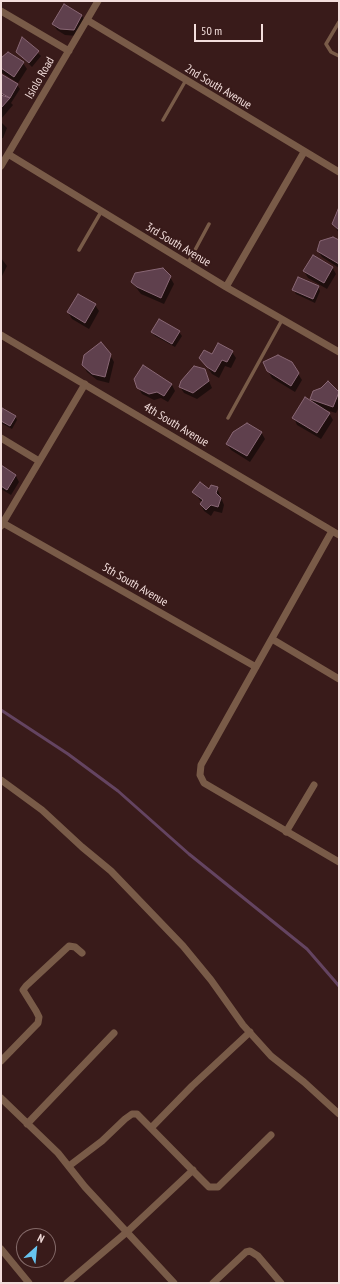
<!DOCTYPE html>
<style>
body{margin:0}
#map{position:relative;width:340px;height:1284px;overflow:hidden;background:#391b1a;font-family:"PT Sans Narrow",sans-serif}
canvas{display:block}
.frame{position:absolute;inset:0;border:2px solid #f3dedc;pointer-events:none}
.north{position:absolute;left:16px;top:1228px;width:40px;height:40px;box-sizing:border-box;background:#391b1a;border:1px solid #836968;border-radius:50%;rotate:27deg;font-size:11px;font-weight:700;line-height:16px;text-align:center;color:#f3dedc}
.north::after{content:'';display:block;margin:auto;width:14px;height:18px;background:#67c4f0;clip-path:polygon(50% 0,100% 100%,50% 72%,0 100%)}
.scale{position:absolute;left:194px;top:24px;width:69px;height:18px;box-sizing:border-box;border:2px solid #f3dedc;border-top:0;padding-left:5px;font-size:12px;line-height:14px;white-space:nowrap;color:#f3dedc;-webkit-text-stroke:3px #391b1a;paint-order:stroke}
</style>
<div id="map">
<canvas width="340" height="1284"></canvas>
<div class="frame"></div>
<div class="north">N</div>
<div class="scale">50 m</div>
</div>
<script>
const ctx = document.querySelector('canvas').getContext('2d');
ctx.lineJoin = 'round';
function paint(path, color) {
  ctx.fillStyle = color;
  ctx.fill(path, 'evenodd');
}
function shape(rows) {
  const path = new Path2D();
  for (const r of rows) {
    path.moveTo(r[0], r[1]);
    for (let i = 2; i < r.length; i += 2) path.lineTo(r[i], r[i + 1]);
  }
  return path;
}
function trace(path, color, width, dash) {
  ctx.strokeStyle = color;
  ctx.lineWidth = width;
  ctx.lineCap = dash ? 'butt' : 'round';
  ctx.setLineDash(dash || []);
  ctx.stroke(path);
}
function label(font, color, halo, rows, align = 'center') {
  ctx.font = font + ' "PT Sans Narrow",sans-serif';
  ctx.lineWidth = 4;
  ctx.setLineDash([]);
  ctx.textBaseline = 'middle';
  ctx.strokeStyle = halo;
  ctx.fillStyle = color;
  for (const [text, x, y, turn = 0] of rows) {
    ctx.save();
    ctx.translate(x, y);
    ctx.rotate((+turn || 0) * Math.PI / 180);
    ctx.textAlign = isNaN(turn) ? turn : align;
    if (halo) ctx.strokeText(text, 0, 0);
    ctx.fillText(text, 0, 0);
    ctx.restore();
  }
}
paint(shape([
 [64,5,82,16,86,22,77,36,65,35,57,30,53,24],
 [23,38,41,56,32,67,17,52],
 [1,56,2,58,23,63,27,69,18,83,1,72],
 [1,75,17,85,20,89,11,103,13,105,1,119,1,96,3,96,1,95],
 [1,122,7,128,3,138,1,138],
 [339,209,339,233,333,224],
 [339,241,339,268,322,257,318,251],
 [1,258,7,266,1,278],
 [332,267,336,274,327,289,308,278,304,271],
 [170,277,174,284,164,304,141,294,132,282],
 [318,286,320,291,315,303,296,294,294,290],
 [95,305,99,311,89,329,72,319,68,312],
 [152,332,179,332,182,336,175,347,155,336],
 [232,352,236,358,231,368,225,366,219,378,212,374,201,358],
 [110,355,114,362,109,383,97,380,87,372,83,365],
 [291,363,302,380,295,392,272,378,268,371],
 [143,366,172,385,175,391,168,402,161,398,154,400,142,394,138,387],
 [204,370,212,388,197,399,184,393,180,387],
 [338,393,339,407,336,413,322,409,329,413,333,420,321,439,297,425,294,418,315,405,311,399],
 [2,409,15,416,17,420,12,429,1,423],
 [261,432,265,439,250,462,231,450,227,444],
 [1,466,16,476,19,482,11,495,1,489],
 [217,488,224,505,222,513,214,511,211,516,204,511,201,504,202,503,194,492,210,491]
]), '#0007');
trace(shape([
 [1,710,68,754,118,791,189,854,307,949,339,986]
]), '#644461', 3);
const building = shape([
 [64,4,82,15,74,30,60,29,52,24,64,4],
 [22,37,39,51,29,63,16,52,22,37],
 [8,52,24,62,14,77,1,68,1,58,8,52],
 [1,74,18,84,10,98,1,93,1,74],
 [1,95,10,98,1,108,1,95],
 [339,207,339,230,332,224,339,207],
 [333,237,339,240,339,264,317,251,320,241,333,237],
 [313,255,333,267,324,283,303,271,313,255],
 [163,268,171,276,161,298,137,287,131,282,135,273,163,268],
 [298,277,319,286,313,299,292,290,298,277],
 [78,294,96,304,85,323,67,312,78,294],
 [159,319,180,331,172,344,151,332,159,319],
 [101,342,111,354,105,377,92,374,82,365,84,355,101,342],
 [218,343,233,351,227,362,222,360,215,372,207,367,199,358,204,350,212,354,218,343],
 [278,355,292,362,299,373,291,386,267,371,263,362,278,355],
 [143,365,172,384,164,396,157,392,149,394,137,388,134,379,143,365],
 [194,366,205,369,209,381,193,393,179,387,181,381,194,366],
 [328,381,339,392,333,407,310,399,313,391,321,388,328,381],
 [305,397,330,413,317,433,292,418,305,397],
 [2,408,16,416,10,426,1,421,2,408],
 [247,423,262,432,247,456,226,444,233,432,247,423],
 [1,465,16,475,7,490,1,486,1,465],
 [200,482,209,489,211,485,218,487,216,493,221,498,218,507,211,505,206,510,200,504,203,500,192,492,200,482]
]);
paint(building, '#5f404d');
trace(building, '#896775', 1);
trace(shape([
 [339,22,326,44,331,52,339,56],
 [163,120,186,80],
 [79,250,101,212],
 [188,263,209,224],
 [228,418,282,320]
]), '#795b48', 3.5);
trace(shape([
 [1,11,69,51],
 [87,20,339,172],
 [8,154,226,287,339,352],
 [1,166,98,1],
 [226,287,304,152],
 [1,335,339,535],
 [1,438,39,461],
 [3,523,256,667],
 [1,526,85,384],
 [332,531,201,765,200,775,204,783,339,862],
 [272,639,339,679],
 [1,780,42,810,82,847,111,871,183,946,211,980,243,1025,271,1056,304,1082,339,1114],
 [286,832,314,785],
 [1,1061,38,1023,39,1017,36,1011,23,990,26,986,69,946,75,947,82,953],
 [1,1098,58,1153,85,1187,174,1283],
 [27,1124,114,1033],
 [151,1128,192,1086,250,1032],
 [69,1166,102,1141,125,1119,132,1114,137,1114,202,1180,209,1187,218,1187,271,1135],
 [1,1249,29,1283],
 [67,1283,128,1231,193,1170],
 [213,1283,246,1252,250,1251,258,1256,281,1283]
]), '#795b48', 7);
label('12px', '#f3dedc', '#391b1a', [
 ["Isiolo Road",40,78,-60],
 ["2nd South Avenue",218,87,31],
 ["3rd South Avenue",178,245,31],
 ["4th South Avenue",176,425,31],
 ["5th South Avenue",135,585,30]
]);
</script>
